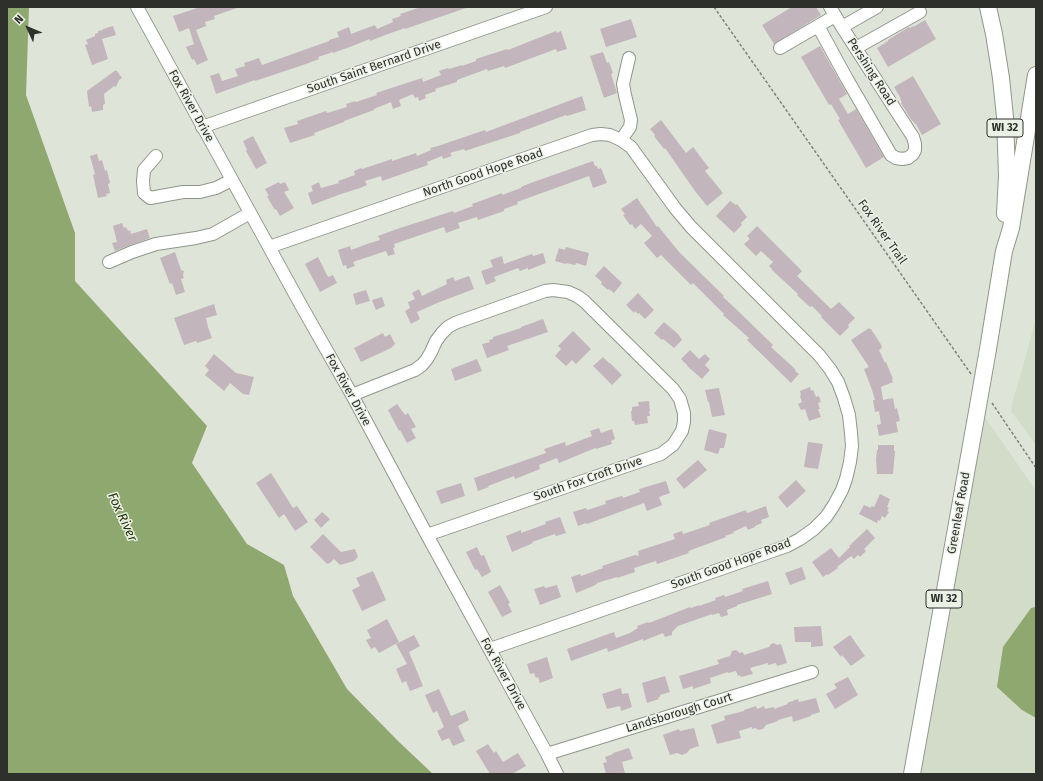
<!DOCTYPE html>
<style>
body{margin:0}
#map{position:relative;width:1043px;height:781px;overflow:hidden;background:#dee4d8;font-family:"Fira Sans",sans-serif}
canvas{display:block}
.frame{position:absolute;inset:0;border:8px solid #2e302c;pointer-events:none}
.north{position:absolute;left:8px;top:8px;width:40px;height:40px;-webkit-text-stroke:3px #ecf1e6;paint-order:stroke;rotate:314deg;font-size:11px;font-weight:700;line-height:16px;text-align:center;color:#2e302c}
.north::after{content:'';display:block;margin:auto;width:14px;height:18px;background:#2e302c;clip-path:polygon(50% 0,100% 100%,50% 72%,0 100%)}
</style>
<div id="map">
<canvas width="1043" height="781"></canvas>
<div class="frame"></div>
<div class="north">N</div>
</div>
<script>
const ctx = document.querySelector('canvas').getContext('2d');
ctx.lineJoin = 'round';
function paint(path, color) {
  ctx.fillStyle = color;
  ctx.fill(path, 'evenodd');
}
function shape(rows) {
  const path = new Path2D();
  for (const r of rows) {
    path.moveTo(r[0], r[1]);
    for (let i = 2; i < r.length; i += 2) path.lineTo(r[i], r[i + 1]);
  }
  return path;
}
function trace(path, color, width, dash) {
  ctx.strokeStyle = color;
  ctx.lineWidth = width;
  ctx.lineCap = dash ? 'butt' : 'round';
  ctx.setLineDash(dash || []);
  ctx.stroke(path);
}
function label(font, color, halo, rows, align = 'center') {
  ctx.font = font + ' "Fira Sans",sans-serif';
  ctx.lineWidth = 3;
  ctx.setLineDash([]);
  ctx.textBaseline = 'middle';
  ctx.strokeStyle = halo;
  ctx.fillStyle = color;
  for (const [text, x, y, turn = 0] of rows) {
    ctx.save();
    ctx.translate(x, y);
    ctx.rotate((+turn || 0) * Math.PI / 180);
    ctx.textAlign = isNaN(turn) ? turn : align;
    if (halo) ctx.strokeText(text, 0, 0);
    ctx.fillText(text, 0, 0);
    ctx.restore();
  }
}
paint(shape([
 [1036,317,1036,445,1011,411,1014,396,1024,363],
 [978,407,1036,491,1036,774,912,774]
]), '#d3dcc9');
paint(shape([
 [7,7,29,7,26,95,75,233,75,281,207,426,192,463,247,544,284,565,293,596,347,689,399,742,433,774,9,774,7,771],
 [1036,607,1036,718,1022,710,997,687,1003,647,1031,608]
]), '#8ea86f');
paint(shape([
 [200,7,237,7,237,8,214,16,215,19,205,22,206,26,196,30,208,60,197,65,194,59,192,60,186,47,194,44,189,28,179,32,173,16],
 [421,7,466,7,466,8,405,29,405,28,388,34,370,41,370,39,347,48,333,53,333,52,318,57,319,59,306,64,255,81,255,80,216,94,210,76,219,73,222,81,238,76,235,69,245,66,244,63,259,58,262,65,329,41,329,40,339,37,337,32,349,27,351,34,375,25,377,29,393,22,392,19,401,16,400,14],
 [792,7,816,7,821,15,774,44,762,25],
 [631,19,637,37,606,47,600,29],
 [925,20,936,39,888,67,877,48,888,41,888,40,891,38,909,27,910,28,913,26,913,27],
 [113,26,116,35,102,39,108,59,92,65,85,45,88,44,86,40,95,36,95,34,98,33,98,31,103,30,103,29],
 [556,31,557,33,561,31,567,49,557,52,556,49,505,68,504,66,488,71,487,69,465,77,457,80,457,82,435,89,436,91,425,95,426,98,419,101,418,97,415,98,413,94,399,100,401,106,393,109,391,102,374,109,374,110,344,121,344,122,314,133,315,135,290,143,284,128,298,124,297,121,326,111,327,113,347,107,346,104,355,101,356,102,377,95,376,93,422,78,423,82,441,75,439,71,448,68,449,69,462,65,462,66,476,61,476,59,507,49,508,50],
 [820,46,847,94,839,99,848,114,856,109,884,157,866,168,838,120,840,119,831,104,829,105,801,57],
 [603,52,607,63,609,62,613,73,611,74,617,93,604,98,590,56],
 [116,70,122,78,119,80,116,87,114,86,104,94,105,104,103,105,103,110,92,112,91,106,89,107,87,91],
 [913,76,941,124,922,135,916,124,915,124,913,121,912,121,901,103,902,102,900,99,901,99,894,87],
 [582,96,586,110,567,116,566,115,520,132,520,133,474,148,465,151,464,149,450,153,452,156,443,159,442,156,427,162,428,165,382,181,381,176,365,181,367,185,360,188,341,194,312,205,308,193,313,191,311,186,319,182,321,188,339,183,338,181,355,175,354,171,361,168,362,169,392,159,392,161,416,153,417,156,431,150,430,148,438,146,485,130,486,132],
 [661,120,686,153,693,147,709,168,705,171,723,193,707,206,695,191,665,148,664,149,654,136,655,135,650,129],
 [253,136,267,163,256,169,246,151,247,150,243,141],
 [97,154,99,161,102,160,105,171,107,170,110,183,108,184,110,193,106,194,107,196,98,198,93,175,95,174,90,156],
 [593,161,595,166,597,166,598,169,601,168,607,183,593,188,589,176,517,202,518,204,504,209,504,211,478,220,477,217,458,223,460,228,446,233,444,227,394,244,395,247,393,248,395,254,388,256,386,251,353,262,355,266,347,269,346,265,343,266,338,250,350,246,351,250,370,243,380,240,378,236,397,229,453,211,454,213,473,206,472,204,502,193,502,195,521,188,521,187,528,184],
 [279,182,280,184,285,182,289,190,284,192,294,208,280,216,276,209,275,210,269,200,267,196,269,196,265,189],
 [637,198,657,227,658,226,679,252,724,296,723,297,736,309,738,311,773,345,771,347,796,370,795,371,799,374,791,383,747,340,749,338,723,315,724,314,693,283,691,285,661,255,657,258,644,243,652,236,641,224,635,229,632,224,630,225,623,215,625,214,621,209],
 [730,201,736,205,737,204,747,217,741,223,742,225,734,233,716,216],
 [122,223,124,228,126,227,128,231,130,230,131,234,147,229,150,238,130,245,115,251,112,243,117,242,113,226],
 [757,226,802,271,797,276,830,308,831,309,839,302,855,318,848,325,849,327,840,336,821,317,822,316,812,306,810,307,797,295,798,294,772,270,772,269,769,266,773,262,761,251,756,256,744,244,750,239,747,236],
 [566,247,589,253,586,266,576,263,575,265,566,263,566,264,555,261,559,248,565,250],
 [175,252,181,270,184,271,183,275,184,278,181,279,185,292,176,295,172,283,170,284,160,258],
 [543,253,546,263,528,270,528,268,520,271,518,268,494,277,496,281,486,285,481,271,493,267,490,260,502,256,504,264,532,254,533,256],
 [318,257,328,277,333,275,337,283,320,292,305,264],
 [604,266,622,283,614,293,609,289,608,290,601,284,602,282,595,276],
 [469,276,474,289,437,303,417,312,420,319,411,324,405,311,410,308,408,302,415,299,412,293,419,289,422,296,447,284,446,280,453,277,455,281],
 [366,290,370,301,356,305,353,294],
 [638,293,654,310,645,319,639,313,638,314,635,311,634,313,626,305],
 [382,297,385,306,376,310,372,300],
 [214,304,217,315,206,318,208,327,212,338,197,343,196,341,184,345,174,318],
 [543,319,548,332,507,346,509,350,487,358,482,344,490,342,489,340,493,339,493,337,521,328,521,327],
 [664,322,678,334,682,340,674,348,663,339,662,340,654,333],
 [869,328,870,329,871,329,882,346,881,347,882,348,879,350,885,363,886,362,893,379,892,380,893,382,881,387,883,400,893,398,895,409,897,408,900,421,896,422,898,432,879,436,877,425,881,424,879,411,875,412,873,400,875,400,872,390,864,369,869,367,851,340],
 [573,331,591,349,576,364,572,360,566,366,555,356,561,349,558,346],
 [383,333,385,337,390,334,395,344,391,348,361,362,354,348],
 [690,350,699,359,705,354,710,359,705,365,710,370,702,379,687,366,688,366,681,359],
 [214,354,236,373,254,377,249,395,243,394,230,383,224,391,205,375,209,370,205,366],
 [603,357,609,363,610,363,622,375,612,385,593,366],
 [477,359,482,371,455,381,451,369],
 [810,387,811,391,813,390,816,397,819,396,821,402,818,403,820,409,818,409,821,417,809,421,805,409,801,410,798,404,802,402,800,396,801,395,800,391],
 [719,388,725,415,712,417,709,402,708,402,705,390],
 [649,401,650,411,649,411,650,416,647,416,648,423,635,425,634,421,632,421,631,411,632,411,632,407,639,406,638,402],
 [397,404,405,415,408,413,416,427,411,429,416,438,407,443,400,430,399,431,388,410],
 [599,428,601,433,612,429,615,439,611,441,612,444,596,449,596,448,588,451,559,463,557,458,539,465,540,469,515,479,514,476,488,486,489,487,478,491,474,478,546,453,544,449,565,442,566,446,592,436,590,431],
 [709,429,727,434,724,448,720,448,718,454,704,450],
 [808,442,823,444,818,469,804,467],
 [878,445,894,445,894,451,895,451,893,474,877,474,876,460,877,450,878,450],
 [698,460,707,470,684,489,676,479],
 [271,473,293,508,297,506,308,522,295,531,284,514,279,518,256,483],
 [796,480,806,491,787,508,778,497],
 [666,481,670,493,659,497,662,505,647,511,644,503,587,524,586,523,578,526,573,512,586,508,587,510,606,504,605,501,622,496,623,498,640,492,639,489],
 [461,483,465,496,441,504,436,491],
 [880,494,890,499,887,507,889,508,887,511,889,512,885,518,882,516,880,521,878,520,877,523,859,514,864,505,871,508,871,506,874,507],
 [766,506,769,517,761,520,762,523,755,526,755,527,748,530,746,526,733,532,734,533,725,536,726,537,721,539,691,550,688,552,689,553,657,564,656,561,634,568,635,572,617,578,617,577,597,583,597,584,591,587,576,593,571,577,580,574,581,576,603,568,602,566,635,555,639,556,638,551,675,539,673,534,682,531,683,534,710,525,709,523,729,516,746,510,747,513],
 [322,512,330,519,321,528,314,520],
 [560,517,566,533,556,536,555,534,532,542,533,543,512,552,506,536,521,530,521,533,546,524,545,522],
 [867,529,875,538,864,549,866,551,860,557,858,555,854,559,851,556,837,567,838,568,828,575,827,574,823,577,812,562,831,548,839,558,850,547,849,546],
 [323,534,341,552,355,549,358,557,354,561,340,565,334,559,330,563,327,564,310,547],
 [477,547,481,556,484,555,491,572,482,577,477,569,475,570,466,552],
 [802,567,806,579,790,585,785,573],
 [373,571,386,600,362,611,352,590,360,586,356,578],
 [768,581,772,594,737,605,737,606,727,610,728,615,721,617,719,613,712,615,712,614,678,626,672,632,672,635,665,637,663,633,643,641,643,639,608,652,607,648,571,661,567,649,614,632,616,638,630,633,638,628,637,626,648,622,649,623,690,607,691,608,699,605,699,606,716,600,715,598,724,595,725,597,743,591,742,589],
 [500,585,510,603,508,604,512,612,502,617,488,592],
 [557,585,561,597,540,605,534,589,544,586,545,588],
 [387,619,399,642,379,653,375,647,371,649,366,640,371,638,367,630],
 [821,626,823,646,811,647,811,642,795,642,794,627],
 [414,635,420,646,409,652,423,686,410,691,406,681,402,683,396,669,407,664,396,644],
 [850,635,865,656,851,666,842,655,841,657,833,647],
 [774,643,777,645,781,644,787,663,777,666,776,663,768,665,768,663,764,664,750,668,753,674,741,677,740,675,738,676,736,671,728,673,728,672,710,678,711,683,693,689,693,686,683,689,679,676,719,664,717,660,730,656,732,651,736,650,740,653,743,652,744,655,769,647,771,644],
 [547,657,553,678,540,683,538,677,536,678,534,673,530,674,527,664],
 [665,676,670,692,660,695,660,697,658,697,659,699,647,703,642,683],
 [848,677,858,695,835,709,826,694,837,688,834,684],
 [621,688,622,694,628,693,632,707,621,711,620,706,607,709,602,694],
 [439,689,451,716,465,710,469,720,458,726,465,741,453,746,449,738,442,741,437,731,444,727,437,711,433,713,425,695],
 [816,698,820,712,811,715,811,716,793,722,792,716,778,720,778,721,766,725,763,729,759,730,755,728,752,729,752,727,739,731,741,738,717,744,711,725,725,720,724,716,744,711,744,710,756,706,757,709,764,706,765,709,774,707,774,709,788,704,787,703,798,699,799,702],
 [694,728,699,746,690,749,687,753,682,755,677,753,670,755,663,735,679,729,680,731],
 [488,744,494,753,496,751,503,762,518,753,526,766,512,774,490,774,476,751],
 [629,748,633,759,622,762,625,773,621,774,606,774,603,763,607,762,605,757,613,754,613,753]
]), '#c2b6bc');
const minor = shape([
 [137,7,302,307,352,395,427,535,547,754,557,774],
 [818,26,847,79,887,148,891,155,896,158,902,159,908,158,913,154,915,150,915,144,913,137,842,27,830,7],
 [842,27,877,7],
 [780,48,835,16],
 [856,48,920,12],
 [202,127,546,7],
 [621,140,630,127,631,120,625,95,623,84,629,58],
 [156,156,144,170,143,181,144,193,150,198,183,192,200,192,216,188,232,180],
 [269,247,592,135,601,134,610,135,621,140,631,147,675,208,691,227,819,355,830,369,838,382,844,398,849,415,851,433,852,446,850,462,846,479,842,490,834,505,826,517,814,529,800,539,787,546,490,649],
 [109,262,132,252,156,244,196,238,213,234,250,213],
 [352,395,415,370,422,365,427,359,431,352,436,341,442,333,448,327,455,323,545,291,553,290,568,292,577,296,584,301,673,389,680,399,684,413,684,422,682,431,673,445,661,454,427,535],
 [547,754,812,672]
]);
const major = shape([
 [988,7,994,34,1001,78,1005,117,1007,176,1005,214],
 [988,349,1004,251,1011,228,1036,75],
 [912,774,975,423]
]);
trace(minor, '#91968b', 14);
trace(major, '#91968b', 18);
trace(shape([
 [714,7,971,374],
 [992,403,1036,468]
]), '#7e827a', 1.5, [3, 2]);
trace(minor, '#fff', 12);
trace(major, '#fff', 16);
const majorBridge = shape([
 [975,423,988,349]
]);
trace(majorBridge, '#91968b', 18, []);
trace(majorBridge, '#fff', 16);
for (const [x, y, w] of [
 [1005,128,36],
 [944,599,36]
]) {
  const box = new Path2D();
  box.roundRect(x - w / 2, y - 9, w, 18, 3);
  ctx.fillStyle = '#ecf1e6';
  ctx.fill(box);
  trace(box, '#2e302c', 1);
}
label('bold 11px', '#2e302c', null, [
 ["WI 32",1005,128],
 ["WI 32",944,599]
]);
label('12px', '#2e302c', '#ecf1e6', [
 ["South Saint Bernard Drive",374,67,-19],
 ["Pershing Road",871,72,57],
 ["Fox River Drive",191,106,61],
 ["North Good Hope Road",483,173,-19],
 ["Fox River Trail",882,232,55],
 ["Fox River Drive",348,390,61],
 ["South Fox Croft Drive",588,479,-19],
 ["Greenleaf Road",959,513,-80],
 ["South Good Hope Road",731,564,-20],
 ["Fox River Drive",503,674,61],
 ["Landsborough Court",679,713,-17]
]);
label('italic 13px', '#26360b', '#ecf1e6', [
 ["Fox River",122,517,65]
]);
</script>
